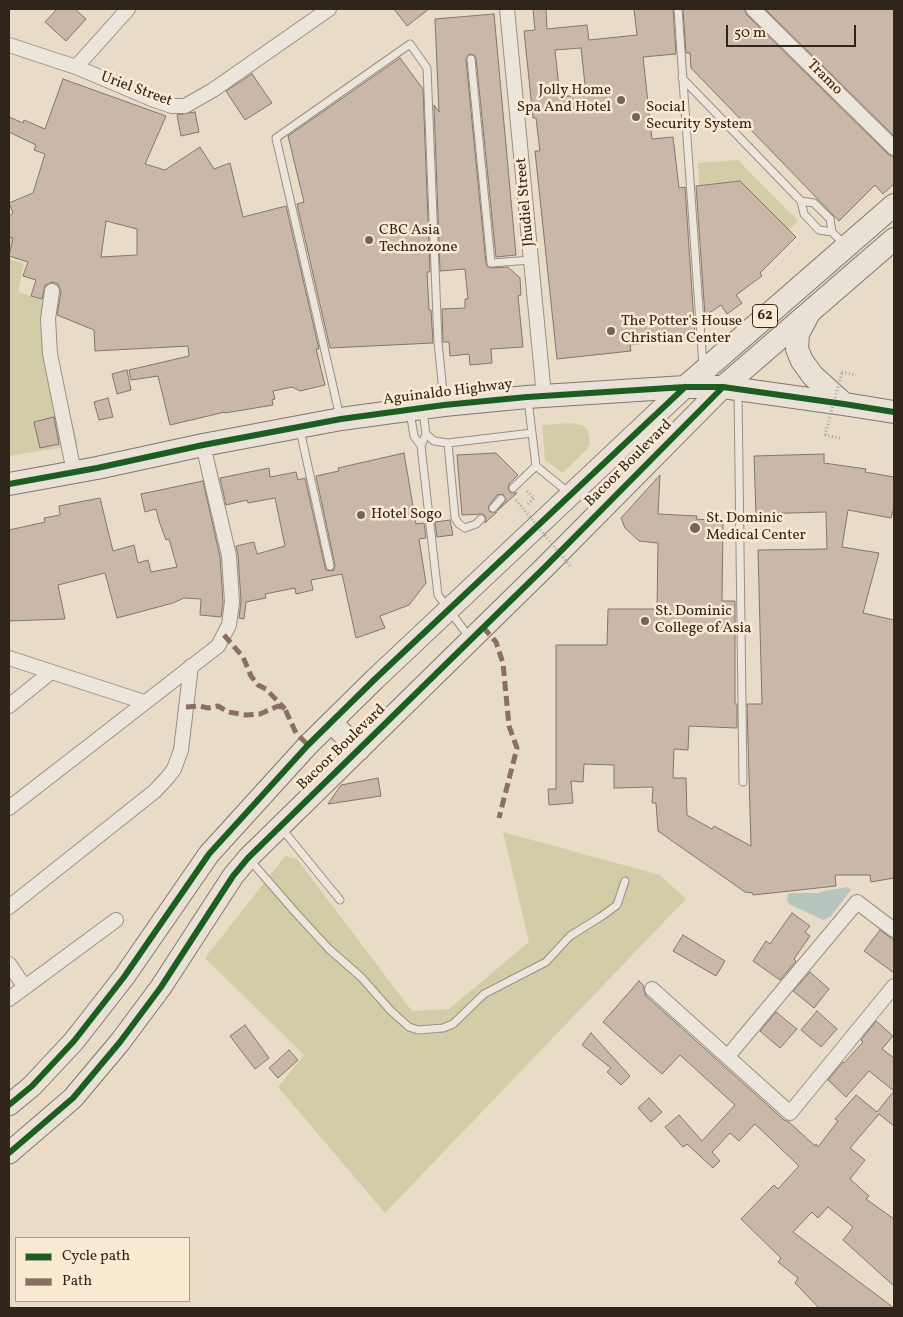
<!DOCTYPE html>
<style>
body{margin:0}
#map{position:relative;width:903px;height:1317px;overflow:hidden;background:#e9dcc7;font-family:Vollkorn,serif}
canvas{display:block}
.frame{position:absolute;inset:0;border:10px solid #2f251b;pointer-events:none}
.legend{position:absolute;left:15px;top:1237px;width:175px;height:65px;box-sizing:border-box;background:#faead1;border:1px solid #a99b88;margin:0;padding:6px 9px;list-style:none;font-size:15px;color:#2f251b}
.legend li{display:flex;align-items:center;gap:10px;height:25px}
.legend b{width:25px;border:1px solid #a99b88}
.scale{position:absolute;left:726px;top:25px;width:130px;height:22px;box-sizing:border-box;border:2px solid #2f251b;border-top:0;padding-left:6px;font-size:15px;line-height:18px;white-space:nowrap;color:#2f251b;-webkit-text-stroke:4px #faead1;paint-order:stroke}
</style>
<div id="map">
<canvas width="903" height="1317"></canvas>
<div class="frame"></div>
<ul class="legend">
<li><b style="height:6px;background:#1b5e20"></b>Cycle path</li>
<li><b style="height:6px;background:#8d6e63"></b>Path</li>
</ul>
<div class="scale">50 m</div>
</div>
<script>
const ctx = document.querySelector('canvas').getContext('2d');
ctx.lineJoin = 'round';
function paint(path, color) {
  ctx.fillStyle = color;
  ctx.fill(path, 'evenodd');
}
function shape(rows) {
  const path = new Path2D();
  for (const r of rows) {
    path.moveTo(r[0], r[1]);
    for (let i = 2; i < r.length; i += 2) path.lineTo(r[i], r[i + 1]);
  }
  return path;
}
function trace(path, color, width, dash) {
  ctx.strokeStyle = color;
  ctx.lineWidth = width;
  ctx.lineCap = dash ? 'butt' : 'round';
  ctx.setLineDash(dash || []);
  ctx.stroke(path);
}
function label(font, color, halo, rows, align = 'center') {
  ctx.font = font + ' Vollkorn,serif';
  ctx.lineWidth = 5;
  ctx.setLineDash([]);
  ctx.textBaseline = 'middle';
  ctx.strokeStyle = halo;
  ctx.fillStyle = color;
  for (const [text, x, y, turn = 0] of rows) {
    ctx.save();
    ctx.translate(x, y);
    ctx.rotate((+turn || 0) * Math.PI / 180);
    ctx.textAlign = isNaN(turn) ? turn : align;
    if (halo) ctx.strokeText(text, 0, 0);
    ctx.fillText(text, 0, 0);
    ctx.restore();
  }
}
paint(shape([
 [738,160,798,221,789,230,740,181,699,185,698,163],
 [9,226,18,229,10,259,24,264,18,292,47,301,56,356,78,445,9,456],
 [572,423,584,426,588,431,590,444,587,449,563,473,545,460,542,425],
 [503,832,660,875,686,899,385,1213,278,1087,304,1055,205,958,285,856,297,859,412,1011,449,1009,529,942]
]), '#d2cda7');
paint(shape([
 [848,887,851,890,830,917,823,920,789,904,787,901,788,894,792,893,818,893,823,891]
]), '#b8c4be');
const building = shape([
 [57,9,75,9,86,19,66,41,45,22,57,9],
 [394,9,429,9,407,26,394,9],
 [533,9,546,9,547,29,587,25,589,40,637,35,634,9,673,9,676,54,643,57,652,139,673,137,679,188,685,187,695,338,630,345,631,351,557,359,535,151,540,151,536,118,533,118,524,31,535,30,533,9],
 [581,48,586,94,560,97,555,50,581,48],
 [683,9,744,9,747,15,888,154,894,157,894,184,883,194,875,185,839,221,691,68,690,53,686,53,683,9],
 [765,9,894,9,894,136,765,9],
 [494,14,516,255,496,257,476,58,475,56,471,54,468,55,466,60,486,264,487,266,491,268,508,267,520,278,521,295,518,296,523,347,491,349,492,363,470,365,469,354,450,356,449,342,443,342,442,309,465,308,465,299,468,299,465,269,440,271,434,105,439,112,435,19,494,14],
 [400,58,423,89,430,272,427,272,429,310,431,310,433,343,330,348,297,204,304,202,288,136,400,58],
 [252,74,272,103,245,120,226,91,252,74],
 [63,79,166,116,145,164,165,170,200,147,214,169,230,163,243,217,286,206,319,349,316,349,325,385,300,391,292,387,273,391,275,399,272,400,273,405,225,413,225,412,170,425,158,376,131,380,129,370,189,356,188,346,95,351,94,330,57,315,61,292,58,284,53,282,45,285,42,299,31,296,36,280,23,276,28,262,9,256,13,238,9,237,9,216,13,213,9,203,33,193,45,154,34,150,36,145,9,132,9,117,23,123,24,120,45,129,63,79],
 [106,221,137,229,137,255,101,257,106,221],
 [195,112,199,132,181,136,177,115,195,112],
 [740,181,796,237,760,273,762,276,736,295,742,303,727,314,721,305,705,316,696,186,740,181],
 [127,370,131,390,117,394,112,374,127,370],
 [108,398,113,417,99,420,94,402,108,398],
 [54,417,59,444,40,448,34,422,54,417],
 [404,453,416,524,424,523,426,538,419,539,426,583,409,605,380,616,385,628,356,638,342,574,311,580,313,590,296,594,295,588,265,594,266,598,246,602,244,619,239,618,241,601,238,555,236,546,254,542,257,554,285,546,275,498,248,503,247,500,226,505,220,478,269,468,270,477,296,472,298,480,305,478,325,567,326,570,331,571,334,570,335,565,316,476,339,471,338,468,404,453],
 [496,453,518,475,509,484,508,489,511,493,517,493,497,511,506,500,503,494,497,495,488,507,490,512,497,512,485,523,486,518,483,514,462,515,457,455,496,453],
 [824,454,824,463,866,469,865,472,894,477,894,508,891,518,848,510,842,547,879,553,863,613,894,620,894,878,871,882,870,875,835,875,836,886,753,895,753,893,745,892,658,831,656,803,652,803,653,787,614,788,614,765,584,764,583,782,571,781,573,803,549,805,548,789,556,789,556,645,607,645,608,609,657,609,658,543,639,541,625,528,621,518,660,475,658,514,697,516,696,519,723,521,722,601,735,601,735,704,737,704,737,728,689,726,688,750,674,749,673,778,686,778,687,815,712,829,714,826,751,846,747,704,762,704,758,550,827,549,826,512,756,514,754,456,824,454],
 [203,481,220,557,223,602,221,617,200,615,201,599,184,598,173,603,117,618,105,573,58,585,65,619,9,621,9,530,45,522,44,518,60,515,59,506,100,498,113,551,134,545,138,563,148,560,151,572,177,567,169,539,166,540,159,521,156,509,145,512,141,494,203,481],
 [450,520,453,535,437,537,435,522,450,520],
 [378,778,381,796,328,804,341,785,378,778],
 [792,913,810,926,805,932,810,936,794,959,796,961,780,980,753,961,766,941,770,944,792,913],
 [880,930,894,940,894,973,864,951,880,930],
 [683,935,725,961,716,976,673,951,683,935],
 [810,972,829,989,814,1008,793,991,810,972],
 [639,981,644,986,644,991,646,996,784,1120,789,1122,815,1146,816,1144,818,1147,838,1121,835,1119,856,1095,877,1112,894,1091,869,1071,846,1097,828,1080,843,1062,844,1063,863,1042,861,1040,876,1021,893,1036,882,1049,894,1058,894,1126,879,1114,850,1148,865,1160,850,1179,869,1196,866,1199,894,1219,894,1286,843,1240,853,1227,828,1207,818,1218,812,1212,793,1232,894,1308,819,1308,795,1283,798,1278,778,1262,781,1258,741,1219,774,1185,778,1189,799,1166,755,1124,739,1141,730,1133,712,1152,720,1161,713,1168,687,1144,683,1147,665,1127,679,1115,702,1141,735,1105,680,1055,662,1074,603,1022,639,981],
 [817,1011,837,1029,821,1047,801,1030,817,1011],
 [776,1012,797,1029,780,1048,760,1031,776,1012],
 [245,1025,269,1058,255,1069,230,1036,245,1025],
 [591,1033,630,1076,621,1085,607,1072,611,1068,582,1045,591,1033],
 [289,1050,298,1060,278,1078,269,1068,289,1050],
 [649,1098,662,1112,651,1122,638,1108,649,1098]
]);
paint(building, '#cbb7a8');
trace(building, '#7f776c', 1);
const service = shape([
 [678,9,703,366],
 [471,59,491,263,531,260],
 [682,78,801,201,804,214,819,230,832,232],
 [801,201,814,203,830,219,832,232,845,245],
 [738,391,743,782],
 [528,400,536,466,569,493],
 [410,412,414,436,421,446,438,595,469,637],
 [340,417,276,138,410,44,427,68,438,342,444,402],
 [300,430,330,566],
 [426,434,434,441,448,443,532,433],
 [448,443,455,518,459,524,465,528,476,524,481,519],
 [421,446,426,434,423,411],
 [513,488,536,466],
 [493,508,501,499],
 [282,829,340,900],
 [249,859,295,912,329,949,361,977,391,1011,409,1027,418,1030,443,1028,453,1024,484,994,546,962,570,936,602,916,617,905,625,881]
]);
const minor = shape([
 [507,9,544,396],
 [753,9,894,148],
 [9,45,76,67,154,100,172,106,185,106,213,90,329,9],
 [76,67,128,9],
 [52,291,48,319,50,354,74,472],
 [9,658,144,702],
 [9,706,51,672],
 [9,808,218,646,229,625,232,602,229,556,203,445],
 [9,907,155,791,168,777,174,769,181,750,191,666],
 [9,964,24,986],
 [652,989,790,1113,894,986],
 [9,999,116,920],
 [728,1056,857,902,894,930]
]);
const primary = shape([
 [331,722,359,750],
 [9,1105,32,1086,74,1041,124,977,209,854,308,745,375,679,685,387],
 [9,1153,73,1098,120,1042,161,987,233,876,248,858,545,567,723,387]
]);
const trunk = shape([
 [808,315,798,334,797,349,802,361,813,376,844,404],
 [685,387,894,205],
 [723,387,894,239],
 [9,484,97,468,203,445,341,419,444,405,527,397,685,387,723,387,844,404,894,412]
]);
trace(service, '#999083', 9);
trace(minor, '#999083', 16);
trace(primary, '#7f776c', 23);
trace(trunk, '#7f776c', 24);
trace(shape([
 [842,372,856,375],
 [825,435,840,438],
 [527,491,534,498,528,504]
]), '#a9a39b', 3, [1, 2.5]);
trace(service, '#ece5db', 7);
trace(minor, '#ece5db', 14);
trace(primary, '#e9e1d5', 21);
trace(trunk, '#e9e1d5', 22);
trace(shape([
 [825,435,842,372],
 [516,500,571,567]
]), '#a9a39b', 3, [1, 2.5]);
trace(shape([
 [483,627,496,642,503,663,509,726,517,748,499,818],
 [224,635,243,657,251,676,258,685,266,689,285,709],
 [186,707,199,706,208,708,218,706,228,712,246,715,260,714,278,706,285,709,296,733,308,745]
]), '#8d6e63', 5, [10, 5]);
trace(shape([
 [9,484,97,468,203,445,341,419,444,405,527,397,685,387,723,387,844,404,894,412],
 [9,1105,32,1086,74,1041,124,977,209,854,308,745,375,679,685,387],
 [9,1153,73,1098,120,1042,161,987,233,876,248,858,545,567,723,387]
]), '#1b5e20', 6);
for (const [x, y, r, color] of [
 [621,100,5,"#706557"],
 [636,117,5,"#706557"],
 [369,240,5,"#706557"],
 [611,331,5,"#706557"],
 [361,515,5,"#706557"],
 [695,528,6,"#706557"],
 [645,621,5,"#706557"]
]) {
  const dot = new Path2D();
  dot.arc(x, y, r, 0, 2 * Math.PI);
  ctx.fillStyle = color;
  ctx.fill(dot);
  trace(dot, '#faead1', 2);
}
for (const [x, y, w] of [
 [765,316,25]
]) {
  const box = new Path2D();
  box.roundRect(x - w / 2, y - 11.5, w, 23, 4);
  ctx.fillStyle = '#faead1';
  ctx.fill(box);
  trace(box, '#2f251b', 1);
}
label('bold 14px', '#2f251b', null, [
 ["62",765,316]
]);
label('15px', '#2f251b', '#faead1', [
 ["Tramo",824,78,45],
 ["Uriel Street",136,90,20],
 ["Jhudiel Street",526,202,-95],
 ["Aguinaldo Highway",448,393,-7],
 ["Bacoor Boulevard",629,464,-45],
 ["Bacoor Boulevard",342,748,-44]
]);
label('15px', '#2f251b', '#faead1', [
 ["Jolly Home",611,91,"right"],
 ["Spa And Hotel",611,108,"right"],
 ["Social",646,108],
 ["Security System",646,125],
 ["CBC Asia",379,231],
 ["Technozone",379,248],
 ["The Potter's House",621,322],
 ["Christian Center",621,339],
 ["Hotel Sogo",371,515],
 ["St. Dominic",706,519],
 ["Medical Center",706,536],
 ["St. Dominic",655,612],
 ["College of Asia",655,629]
], 'left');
</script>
